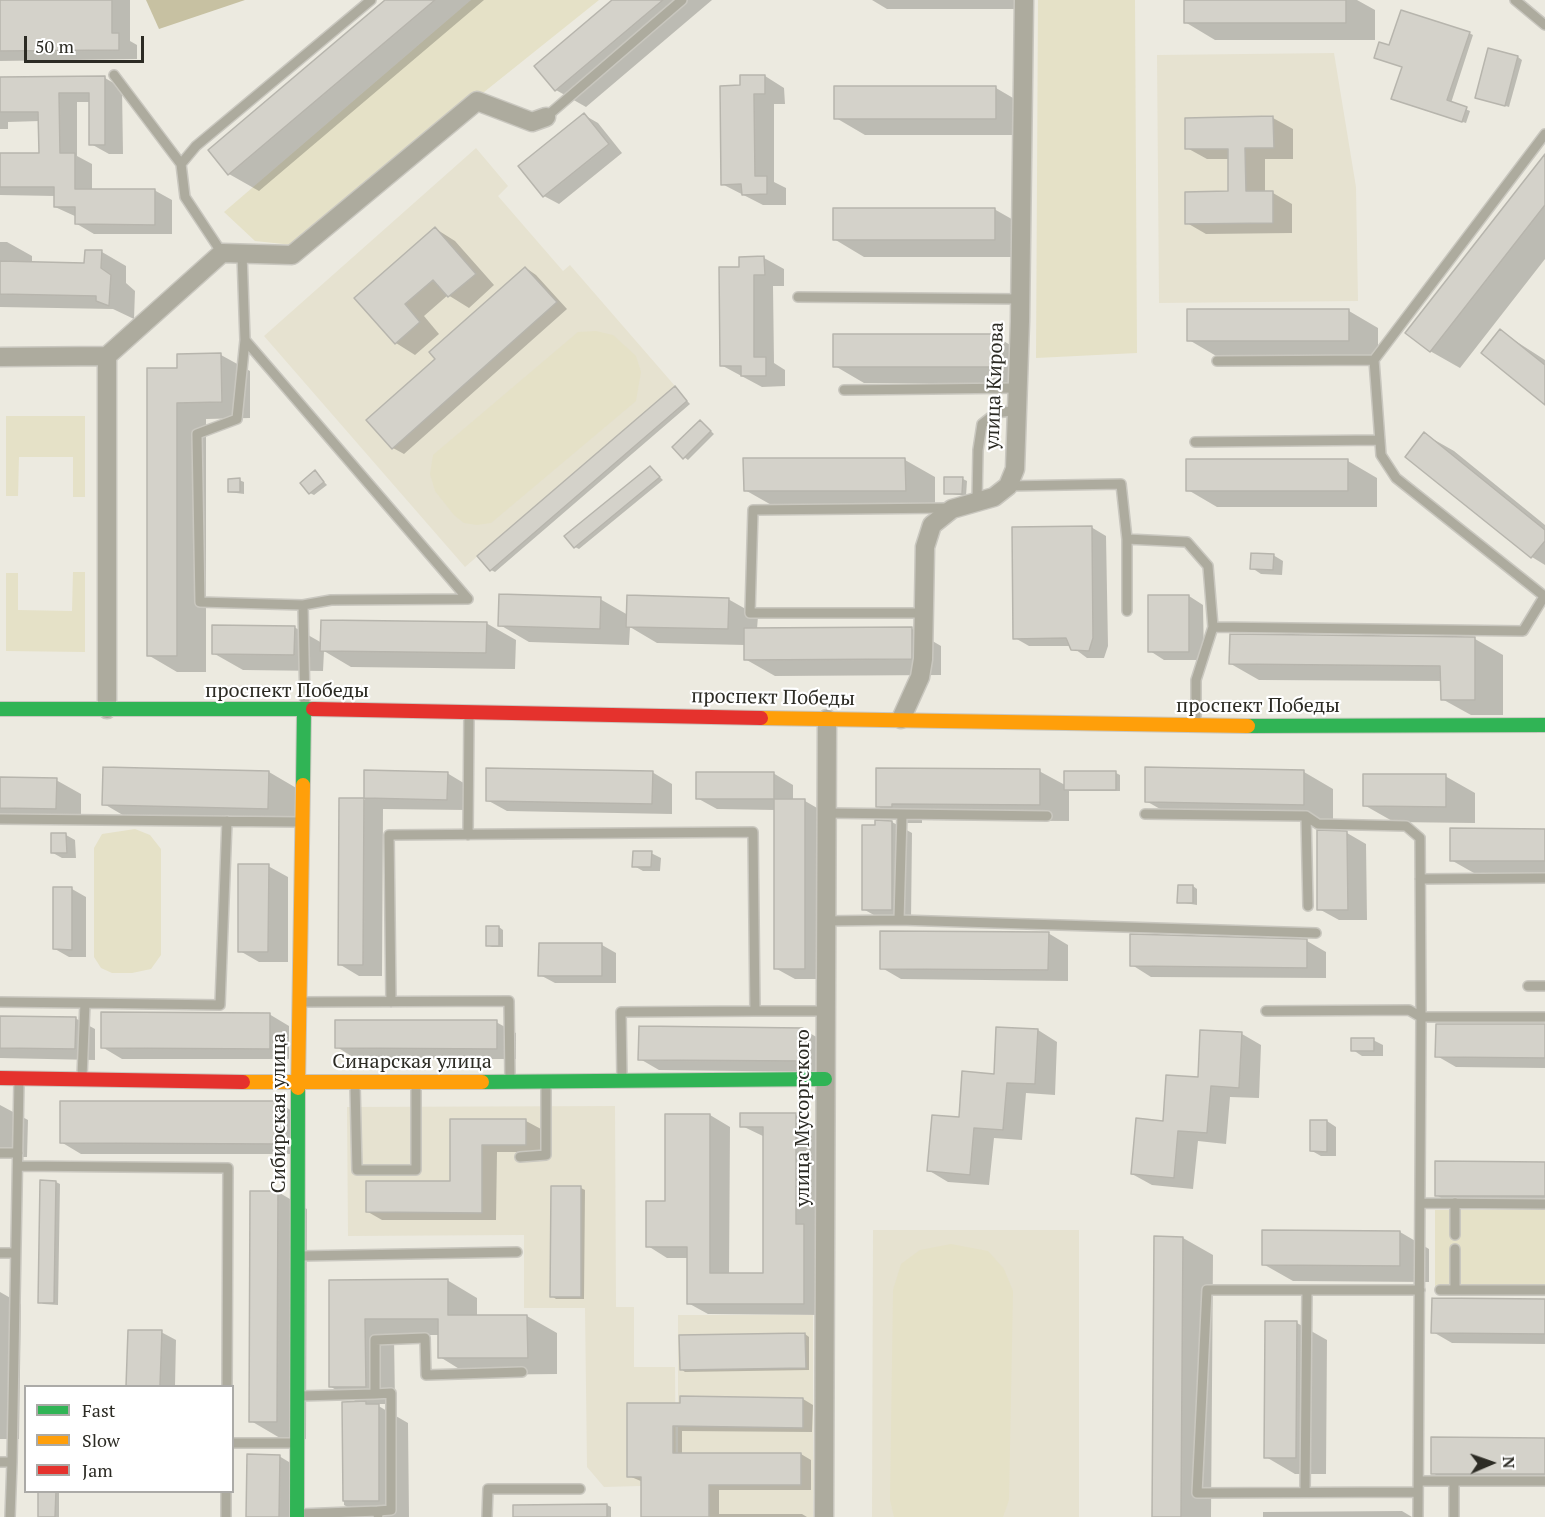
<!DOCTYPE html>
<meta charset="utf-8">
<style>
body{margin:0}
#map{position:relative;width:1545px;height:1517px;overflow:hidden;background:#eceae0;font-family:"PT Serif",serif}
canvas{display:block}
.legend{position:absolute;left:24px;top:1385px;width:210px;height:108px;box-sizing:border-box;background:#fff;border:2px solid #abaaa7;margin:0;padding:8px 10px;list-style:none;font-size:18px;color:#2c2b24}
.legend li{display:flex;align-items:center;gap:12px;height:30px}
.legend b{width:30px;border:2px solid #abaaa7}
.north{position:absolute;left:1461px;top:1433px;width:60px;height:60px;-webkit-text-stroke:4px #fff;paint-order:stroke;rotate:88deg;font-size:16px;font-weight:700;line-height:24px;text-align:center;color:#2c2b24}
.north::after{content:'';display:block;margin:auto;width:21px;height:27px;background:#2c2b24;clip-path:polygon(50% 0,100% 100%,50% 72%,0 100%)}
.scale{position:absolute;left:24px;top:36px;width:120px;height:27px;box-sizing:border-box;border:3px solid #2c2b24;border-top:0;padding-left:8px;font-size:18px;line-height:21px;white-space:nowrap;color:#2c2b24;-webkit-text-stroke:4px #fff;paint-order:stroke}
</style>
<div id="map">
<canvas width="1545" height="1517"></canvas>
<ul class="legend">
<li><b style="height:8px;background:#30b455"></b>Fast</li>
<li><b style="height:8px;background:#ff9f0a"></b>Slow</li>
<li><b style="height:8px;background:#e5322d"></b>Jam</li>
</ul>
<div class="north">N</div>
<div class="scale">50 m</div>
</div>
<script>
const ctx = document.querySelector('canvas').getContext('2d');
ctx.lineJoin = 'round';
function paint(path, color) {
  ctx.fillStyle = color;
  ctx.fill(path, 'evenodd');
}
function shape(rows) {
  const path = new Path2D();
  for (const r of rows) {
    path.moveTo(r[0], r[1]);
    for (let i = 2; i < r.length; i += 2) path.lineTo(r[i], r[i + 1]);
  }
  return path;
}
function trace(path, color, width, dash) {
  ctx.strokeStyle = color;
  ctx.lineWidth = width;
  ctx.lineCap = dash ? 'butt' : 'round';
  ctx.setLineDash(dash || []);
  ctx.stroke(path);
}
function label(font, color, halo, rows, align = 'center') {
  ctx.font = font + ' "PT Serif",serif';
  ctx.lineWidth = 4.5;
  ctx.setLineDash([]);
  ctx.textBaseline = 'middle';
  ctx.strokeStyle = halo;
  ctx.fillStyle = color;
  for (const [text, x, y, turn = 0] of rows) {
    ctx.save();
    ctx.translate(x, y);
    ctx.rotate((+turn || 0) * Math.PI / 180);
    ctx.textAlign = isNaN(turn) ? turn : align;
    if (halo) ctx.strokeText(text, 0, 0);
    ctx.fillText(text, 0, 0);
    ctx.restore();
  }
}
paint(shape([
 [1334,53,1356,187,1358,301,1159,303,1157,55],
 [476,148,508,186,498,196,563,271,570,265,675,386,465,567,264,336],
 [615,1106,616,1307,634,1307,634,1367,675,1367,676,1485,604,1487,587,1467,585,1308,524,1308,524,1235,348,1236,347,1107],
 [873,1230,1079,1230,1079,1517,872,1517],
 [678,1315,813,1315,813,1517,678,1517]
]), '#e6e2d0');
paint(shape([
 [471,0,599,0,293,245,255,241,224,212],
 [1038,0,1135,0,1137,353,1036,358],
 [596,331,613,335,636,356,641,372,636,401,491,523,477,525,464,523,454,515,435,491,430,474,433,455,578,332],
 [6,416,85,416,85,497,73,497,73,457,19,457,18,496,6,496],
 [73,572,85,572,85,652,6,651,6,573,18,573,18,610,72,611],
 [135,829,150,835,161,849,161,955,151,969,132,973,112,973,101,968,94,957,94,848,102,834],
 [1435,1210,1545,1210,1545,1288,1435,1288],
 [951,1244,988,1251,1004,1269,1013,1291,1009,1500,1003,1517,894,1517,890,1500,893,1290,901,1264,920,1250]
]), '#e5e1c7');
paint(shape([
 [146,0,245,0,159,29]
]), '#c7c1a2');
paint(shape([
 [0,0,130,0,130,41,137,45,137,59,0,61],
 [387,0,484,0,259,191,229,174],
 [615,0,712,0,586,107,556,90],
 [872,0,1028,0,1028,9,887,9],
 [1185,0,1357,0,1375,10,1375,40,1215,40,1185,22],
 [1469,33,1473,35,1451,103,1470,111,1466,123,1397,101,1403,67,1390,47],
 [1518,57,1522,60,1509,107,1477,97],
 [765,76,784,88,785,104,774,104,774,182,786,188,786,205,763,205,722,184,742,87],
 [105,78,122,88,123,154,109,154,91,144,91,102,77,102,77,156,92,164,92,190,154,190,172,200,172,234,94,234,77,224,77,217,55,207,55,196,0,195,0,154,40,154,40,121,8,122,8,129,0,129,0,79],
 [996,88,1025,105,1025,135,865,135,836,118],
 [584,115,598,123,622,153,559,204,544,196],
 [1273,118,1293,129,1293,159,1265,159,1265,193,1273,193,1292,204,1292,233,1206,234,1187,223,1230,193,1229,159,1207,159,1187,148],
 [1545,156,1545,259,1460,368,1430,351],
 [994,209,1024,226,1024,257,864,257,834,239],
 [436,229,455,241,494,285,469,308,448,295,424,316,439,334,415,355,396,343,357,298],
 [0,242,7,242,32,256,32,263,86,264,102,252,126,266,126,283,135,291,134,319,113,309,0,307],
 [764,258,784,269,784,286,773,286,774,363,785,370,785,386,762,387,721,365,741,268],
 [526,268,536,275,567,309,404,454,393,448,437,359],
 [1349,311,1378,328,1378,357,1218,357,1189,340],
 [1500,331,1545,360,1545,403],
 [995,336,1024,353,1025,383,864,383,835,366],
 [221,355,250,371,250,418,206,419,206,672,177,672,148,655,178,370],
 [675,388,690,404,495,572,491,570],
 [700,421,714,434,688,460,684,457],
 [1424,434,1454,451,1545,525,1545,565,1532,557,1407,456],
 [905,460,935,477,935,507,775,507,745,490],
 [1348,461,1377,478,1377,507,1217,507,1188,490],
 [650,468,663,480,579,549,575,547],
 [315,472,327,485,314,495,310,493],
 [963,479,967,481,966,496,945,493],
 [239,480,244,482,244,494,229,492],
 [1091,527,1106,536,1108,646,1104,658,1087,658,1071,646,1029,646,1015,638],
 [1273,555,1283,561,1282,575,1261,574,1252,568],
 [1189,596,1203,605,1204,660,1164,660,1150,651],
 [600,599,628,615,728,599,758,616,757,629,912,629,941,646,941,675,775,676,745,659,745,645,657,643,630,627,629,645,529,642,500,625],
 [486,623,516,640,515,669,351,667,324,651,323,671,243,670,213,653,294,627,322,643],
 [1231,635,1475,639,1503,655,1503,715,1471,715,1442,699,1442,681,1259,680,1231,664],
 [1039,771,1065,785,1116,773,1120,775,1120,791,1069,791,1069,821,922,820,922,823,907,823,877,806],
 [269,772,298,789,298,825,133,821,104,804],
 [366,772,447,773,467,785,466,810,383,809,382,976,359,976,339,964,341,799,365,800],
 [652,772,672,784,672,814,507,811,487,800],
 [1304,772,1333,789,1333,821,1176,818,1146,801],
 [773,773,793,785,793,801,805,801,824,812,824,979,795,979,775,968,775,810,717,809,697,798],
 [1445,776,1475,793,1475,823,1394,822,1364,805],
 [0,779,56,780,81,794,81,822,0,821],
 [892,822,912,833,911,921,883,920,863,909,877,827],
 [1545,830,1545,877,1481,877,1451,860],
 [1347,833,1366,844,1367,920,1339,920,1319,909],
 [66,835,75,840,76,858,62,858,53,853],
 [651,853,661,858,660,871,643,871,634,866],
 [268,866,288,877,288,962,259,962,240,951],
 [1193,886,1197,889,1197,905,1179,902],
 [72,889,86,897,86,957,69,957,55,949],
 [499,927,503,930,503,947,492,947,487,945],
 [1048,933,1068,945,1068,981,901,979,882,968],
 [1307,941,1326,952,1326,978,1151,977,1132,965],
 [602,945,616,953,616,983,555,983,540,975],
 [269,1014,289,1026,289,1059,122,1059,102,1047],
 [0,1017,75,1018,95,1029,95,1060,0,1058],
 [496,1022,516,1033,516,1059,356,1059,337,1047],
 [1545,1025,1545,1068,1456,1067,1437,1056],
 [803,1029,823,1041,823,1072,659,1070,640,1059],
 [1038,1030,1057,1042,1055,1095,1026,1093,1022,1140,994,1138,989,1185,948,1182,928,1170,960,1119,995,1075],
 [1242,1034,1261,1045,1259,1098,1230,1097,1226,1144,1198,1141,1193,1189,1152,1185,1132,1174,1164,1122,1199,1079],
 [1373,1040,1383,1045,1383,1056,1362,1056,1353,1050],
 [278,1103,298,1114,298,1154,81,1154,61,1142],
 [0,1105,28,1120,27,1157,0,1157],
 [710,1115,730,1127,729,1275,764,1275,765,1137,742,1126,795,1115,815,1126,815,1232,824,1237,824,1315,708,1314,688,1303,688,1258,667,1258,648,1246],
 [452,1121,526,1121,541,1129,541,1152,497,1152,496,1220,382,1220,368,1212,452,1182],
 [1327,1121,1336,1127,1336,1156,1321,1156,1312,1151],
 [1545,1164,1545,1207,1456,1206,1436,1195],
 [56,1182,60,1184,58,1305,44,1304,39,1302],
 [581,1188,585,1190,584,1299,556,1299,552,1296],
 [278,1192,307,1209,306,1439,280,1438,251,1421],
 [1400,1232,1429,1249,1429,1282,1293,1281,1263,1264],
 [1156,1238,1183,1238,1213,1255,1211,1517,1154,1517],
 [447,1280,477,1298,477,1316,527,1316,557,1333,557,1374,469,1375,440,1357,440,1335,394,1335,395,1404,375,1404,408,1423,409,1517,366,1517,344,1505,344,1403,359,1403,331,1387,330,1281],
 [0,1292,21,1304,19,1439,0,1439],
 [1545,1300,1545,1344,1452,1343,1433,1332],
 [1267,1323,1297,1323,1327,1340,1326,1474,1295,1474,1266,1457],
 [129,1331,161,1332,176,1340,175,1386,128,1386],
 [805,1334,809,1337,809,1370,685,1372,681,1369],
 [803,1399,813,1405,812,1432,682,1431,682,1454,801,1454,811,1460,811,1490,719,1490,719,1514,802,1514,807,1517,643,1517,643,1482,629,1476,682,1405],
 [1545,1439,1545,1486,1452,1485,1433,1473],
 [279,1456,299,1468,299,1517,248,1517],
 [40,1492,59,1492,59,1517,40,1517],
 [607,1505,611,1507,611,1517,515,1517],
 [1402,1511,1412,1517,1263,1517,1263,1512]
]), '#0003');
const building = shape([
 [0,0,112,0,112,33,119,33,119,50,0,51,0,0],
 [385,0,435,0,228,175,208,150,385,0],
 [612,0,663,0,555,91,534,66,612,0],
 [1184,0,1346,0,1346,23,1184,23,1184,0],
 [1401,10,1470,32,1447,100,1467,107,1462,122,1391,99,1402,67,1374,58,1379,42,1389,45,1401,10],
 [1488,48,1518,56,1505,106,1475,98,1488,48],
 [740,75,765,75,765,94,754,94,755,176,767,176,767,194,742,195,741,184,721,185,720,86,740,85,740,75],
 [105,76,105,145,89,145,89,93,59,93,60,153,75,153,75,189,155,189,155,225,75,224,75,207,54,207,54,187,0,187,0,153,39,153,38,112,0,112,0,77,105,76],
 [834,86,996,86,996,119,834,119,834,86],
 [584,113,609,144,543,197,518,166,584,113],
 [1273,116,1274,148,1245,148,1246,191,1273,191,1273,223,1185,224,1185,192,1228,191,1228,149,1185,149,1185,118,1273,116],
 [1545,154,1545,205,1430,352,1405,333,1545,154],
 [833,208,995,208,995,240,833,240,833,208],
 [435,227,476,274,448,297,433,280,405,304,420,322,395,344,354,298,435,227],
 [85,250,102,250,101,268,111,275,109,306,96,301,96,296,0,294,0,261,84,263,85,250],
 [764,256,765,275,754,275,754,357,766,357,766,376,741,376,741,366,720,366,719,267,739,267,739,257,764,256],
 [525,267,557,302,392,449,366,420,435,359,429,352,525,267],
 [1187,309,1349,309,1349,341,1187,341,1187,309],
 [1500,329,1545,365,1545,405,1481,353,1500,329],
 [833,334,995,334,995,367,833,367,833,334],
 [221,353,222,402,177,403,177,656,147,656,147,368,177,368,177,354,221,353],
 [675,386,687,401,490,571,477,556,675,386],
 [700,420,711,431,683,459,672,447,700,420],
 [1424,432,1545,530,1545,541,1531,558,1405,457,1424,432],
 [743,458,905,458,906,491,744,491,743,458],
 [1186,459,1348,459,1348,491,1186,491,1186,459],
 [650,466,660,477,574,548,564,536,650,466],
 [315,470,324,482,309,494,300,483,315,470],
 [944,477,963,477,962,494,944,494,944,477],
 [240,478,240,492,228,492,228,479,240,478],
 [1092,526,1093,638,1089,651,1071,650,1066,638,1013,639,1012,527,1092,526],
 [1251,553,1274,554,1273,570,1250,569,1251,553],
 [499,594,601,597,600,629,498,626,499,594],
 [627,595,729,598,728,629,626,627,627,595],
 [1148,595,1189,595,1189,652,1148,652,1148,595],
 [321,620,487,622,486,653,320,651,321,620],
 [212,625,295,626,294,655,212,654,212,625],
 [912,627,912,659,744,660,744,628,912,627],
 [1230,634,1475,637,1475,700,1441,700,1440,666,1229,664,1230,634],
 [103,767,269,771,268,809,102,805,103,767],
 [1145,767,1304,770,1304,805,1145,802,1145,767],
 [486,768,653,771,652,804,486,801,486,768],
 [876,768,1040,769,1040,805,892,804,892,807,876,807,876,768],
 [364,770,448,772,447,800,364,798,364,770],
 [1064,771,1116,771,1116,790,1064,790,1064,771],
 [696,772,774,772,774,799,696,799,696,772],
 [1363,774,1446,774,1446,807,1363,806,1363,774],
 [0,777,57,778,56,809,0,808,0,777],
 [339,798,364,798,363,965,338,965,339,798],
 [774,799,805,799,805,969,774,969,774,799],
 [875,820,892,821,892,910,862,910,862,825,875,825,875,820],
 [1450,828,1545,829,1545,861,1450,861,1450,828],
 [1317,830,1347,831,1348,910,1317,910,1317,830],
 [51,833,66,833,67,853,51,853,51,833],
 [633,851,652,851,651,867,632,867,633,851],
 [238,864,269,864,268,952,238,952,238,864],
 [1178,885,1193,885,1193,903,1177,903,1178,885],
 [53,887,72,887,72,950,53,949,53,887],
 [486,926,499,926,499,946,486,946,486,926],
 [880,931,1049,932,1048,970,880,969,880,931],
 [1130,934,1307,939,1307,968,1130,966,1130,934],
 [539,943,602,943,602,976,538,976,539,943],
 [101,1012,270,1013,270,1049,101,1048,101,1012],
 [0,1016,76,1017,75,1049,0,1048,0,1016],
 [335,1020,497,1020,497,1049,335,1048,335,1020],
 [1436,1024,1545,1024,1545,1058,1435,1057,1436,1024],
 [639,1026,803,1028,803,1061,638,1060,639,1026],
 [996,1027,1038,1029,1035,1084,1007,1083,1003,1130,974,1128,970,1175,927,1171,932,1115,959,1117,962,1071,994,1074,996,1027],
 [1200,1030,1242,1032,1239,1088,1211,1086,1207,1133,1178,1131,1174,1178,1131,1174,1136,1118,1163,1121,1166,1075,1198,1077,1200,1030],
 [1351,1038,1374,1038,1374,1051,1351,1051,1351,1038],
 [60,1101,278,1101,278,1144,60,1143,60,1101],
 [740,1113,796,1113,796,1224,804,1224,804,1304,687,1304,687,1247,646,1247,646,1201,665,1201,665,1114,710,1114,710,1273,763,1273,763,1127,740,1127,740,1113],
 [450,1119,526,1119,526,1145,482,1145,482,1213,366,1212,366,1181,450,1181,450,1119],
 [1310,1120,1327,1120,1327,1152,1310,1151,1310,1120],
 [1435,1161,1545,1162,1545,1196,1435,1196,1435,1161],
 [40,1180,56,1181,54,1303,38,1303,40,1180],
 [551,1186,581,1186,581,1297,550,1297,551,1186],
 [250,1191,278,1191,277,1422,249,1422,250,1191],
 [1262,1230,1400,1231,1400,1266,1262,1265,1262,1230],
 [1154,1236,1183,1237,1181,1517,1152,1517,1154,1236],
 [448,1279,448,1315,527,1315,528,1358,438,1358,438,1319,365,1319,366,1387,329,1387,329,1280,448,1279],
 [1432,1298,1545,1299,1545,1334,1431,1333,1432,1298],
 [1265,1321,1297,1321,1296,1458,1264,1458,1265,1321],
 [128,1330,162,1330,160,1386,126,1386,128,1330],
 [805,1333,806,1368,680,1370,679,1335,805,1333],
 [680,1396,803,1398,803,1428,673,1426,673,1453,801,1453,801,1485,709,1485,709,1517,641,1517,641,1477,627,1477,627,1403,680,1403,680,1396],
 [366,1401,366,1404,379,1404,379,1501,343,1501,342,1402,366,1401],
 [1431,1437,1545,1438,1545,1474,1431,1474,1431,1437],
 [247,1454,280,1455,279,1517,246,1517,247,1454],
 [38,1491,56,1491,55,1517,38,1517,38,1491],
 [607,1504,607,1517,513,1517,513,1505,607,1504]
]);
paint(building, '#d4d2ca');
trace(building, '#b7b5ad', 1.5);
const lane = shape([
 [1515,0,1545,25],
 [114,75,181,164,185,197,222,253],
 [546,117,682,0],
 [181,164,196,146,371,0],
 [242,254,245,340,237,419,197,434,200,602,303,605,305,707],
 [798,297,1021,299],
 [245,340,468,599,331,600,303,605],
 [1217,361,1374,360],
 [844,390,1019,388],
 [1195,442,1380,440],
 [1008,486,1121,484,1127,539,1187,542,1208,566,1213,627,1196,680,1196,726],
 [977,502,978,450,982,424,996,413,1018,410],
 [1544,596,1396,478,1381,455,1374,360,1545,134],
 [1127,611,1127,539],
 [924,613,750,613,753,510,950,508],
 [1213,627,1523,631,1545,595],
 [826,813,902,814,899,920],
 [902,814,1047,816],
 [1145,814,1306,816,1318,824,1406,826,1420,838,1421,1017,1545,1017],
 [1306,816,1308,906],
 [0,819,301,822],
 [468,835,469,712],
 [1420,879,1545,878],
 [825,921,899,920,1316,933],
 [1528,986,1545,986],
 [0,1002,85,1003],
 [301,1002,509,1001,510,1081],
 [391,1002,389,835,753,832,755,1011,621,1012,622,1080],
 [755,1011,825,1011],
 [1266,1011,1409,1010,1421,1017,1418,1517],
 [82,1077,85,1003,220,1005,227,821],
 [355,1085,357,1170,416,1170,416,1084],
 [0,1153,18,1153],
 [520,1157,546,1155,546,1083],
 [18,1166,228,1168,227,1386],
 [1421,1203,1545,1204],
 [1455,1235,1455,1203],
 [0,1253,14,1253],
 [300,1256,517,1252],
 [1455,1288,1455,1249],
 [1440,1290,1545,1290],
 [375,1394,391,1393,391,1510,378,1511],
 [299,1396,375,1394,375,1340,425,1338,426,1375,522,1372],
 [232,1443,296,1443],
 [0,1462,12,1462,19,1080],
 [1419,1481,1545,1481],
 [1454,1481,1454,1517],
 [1305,1491,1307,1290],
 [1417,1492,1197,1493,1207,1290,1420,1290],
 [299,1514,378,1511,378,1515],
 [10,1517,12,1462],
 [226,1517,226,1492],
 [487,1517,488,1489,580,1489]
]);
const street = shape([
 [107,356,222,253,292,255,477,101,532,122,546,117],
 [107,356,107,709],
 [0,357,107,356],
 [901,719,920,677,923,659,925,547,932,525,952,509,994,497,1008,486,1015,469,1020,321,1024,0],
 [824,1517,827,719]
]);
const fast = shape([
 [0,709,313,709],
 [1248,726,1545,725],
 [303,785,304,709],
 [482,1082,825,1079],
 [297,1517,298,1088]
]);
const slow = shape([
 [761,718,1248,726],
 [243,1082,482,1082],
 [298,1088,303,785]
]);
const jam = shape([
 [313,709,761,718],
 [0,1078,243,1082]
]);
trace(lane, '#c9c7bf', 12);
trace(street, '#c9c7bf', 21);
trace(fast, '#c9c7bf', 16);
trace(slow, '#c9c7bf', 16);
trace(jam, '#c9c7bf', 16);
trace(lane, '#adab9e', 9);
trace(street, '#adab9e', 18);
trace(fast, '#30b455', 14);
trace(slow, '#ff9f0a', 14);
trace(jam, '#e5322d', 14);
label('20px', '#2c2b24', '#fff', [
 ["улица Кирова",995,386,-88],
 ["проспект Победы",287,691],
 ["проспект Победы",773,698,1],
 ["проспект Победы",1258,706],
 ["Синарская улица",412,1062],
 ["Сибирская улица",279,1113,-90],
 ["улица Мусоргского",803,1118,-90]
]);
</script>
